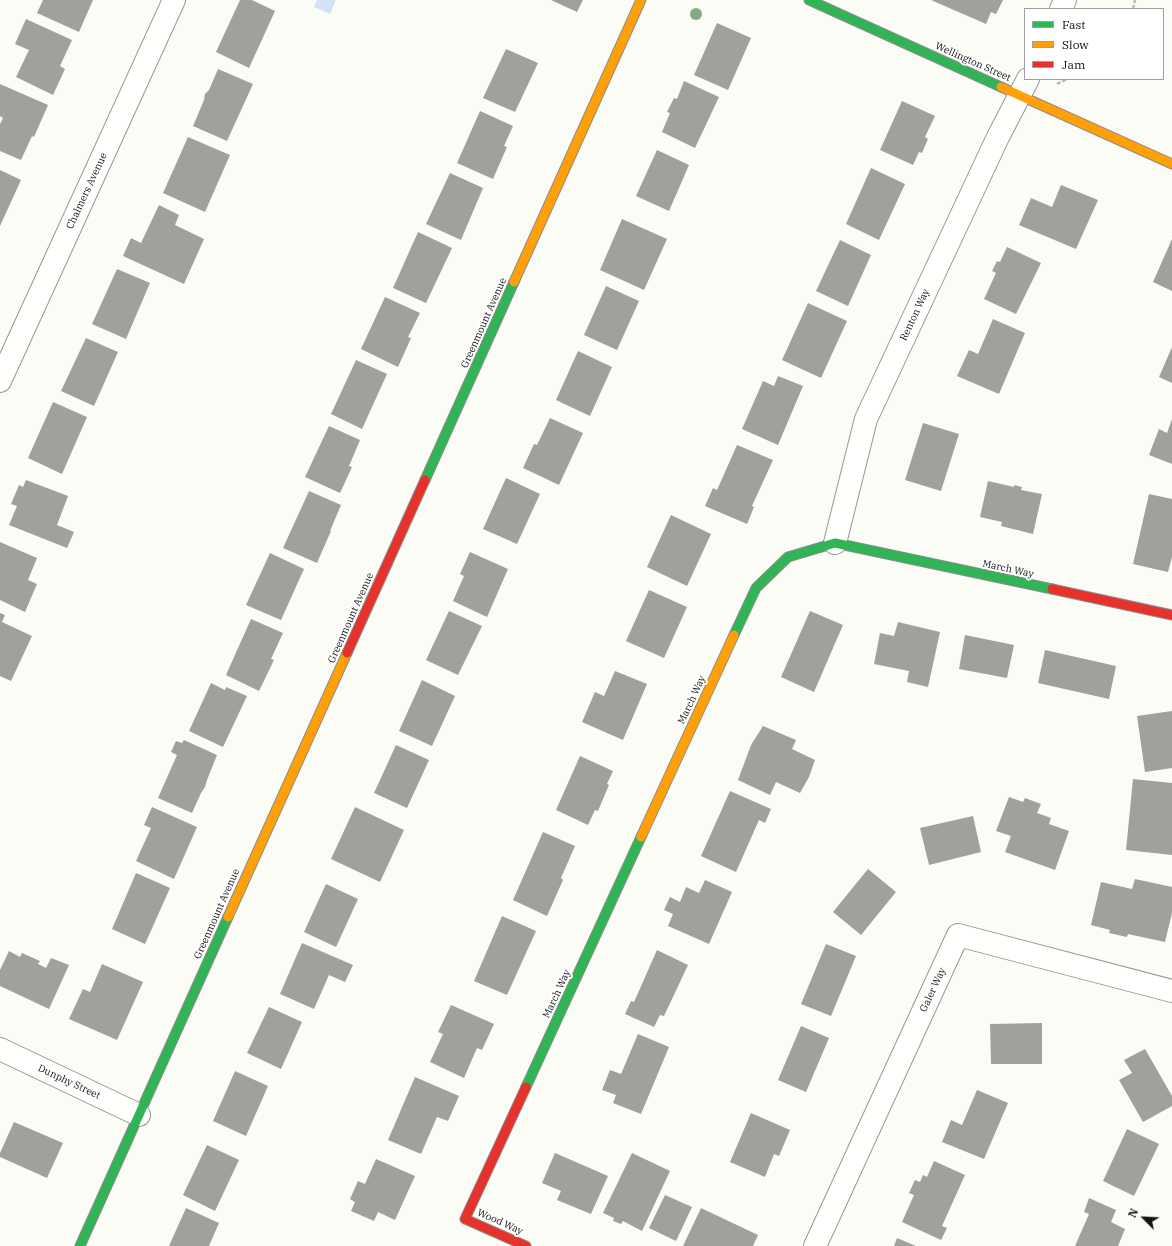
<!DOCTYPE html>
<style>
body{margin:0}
#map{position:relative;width:1172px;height:1246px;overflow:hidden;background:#fcfcf7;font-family:"IBM Plex Serif",serif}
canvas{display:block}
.legend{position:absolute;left:1024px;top:8px;width:140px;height:72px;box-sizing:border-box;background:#fff;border:1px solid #a0a0a0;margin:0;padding:5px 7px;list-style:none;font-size:12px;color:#111}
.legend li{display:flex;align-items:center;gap:8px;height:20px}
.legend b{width:20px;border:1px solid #a0a0a0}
.north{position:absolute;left:1124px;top:1198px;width:40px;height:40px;-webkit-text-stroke:3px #fff;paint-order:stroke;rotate:294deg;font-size:11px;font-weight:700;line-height:16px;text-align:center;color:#111}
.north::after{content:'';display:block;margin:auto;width:14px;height:18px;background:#111;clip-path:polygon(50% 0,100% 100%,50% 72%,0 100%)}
</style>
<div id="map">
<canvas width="1172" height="1246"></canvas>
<ul class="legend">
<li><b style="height:5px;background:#30b455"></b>Fast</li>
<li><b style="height:5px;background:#ff9f0a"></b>Slow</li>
<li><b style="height:5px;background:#e5322d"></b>Jam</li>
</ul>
<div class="north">N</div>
</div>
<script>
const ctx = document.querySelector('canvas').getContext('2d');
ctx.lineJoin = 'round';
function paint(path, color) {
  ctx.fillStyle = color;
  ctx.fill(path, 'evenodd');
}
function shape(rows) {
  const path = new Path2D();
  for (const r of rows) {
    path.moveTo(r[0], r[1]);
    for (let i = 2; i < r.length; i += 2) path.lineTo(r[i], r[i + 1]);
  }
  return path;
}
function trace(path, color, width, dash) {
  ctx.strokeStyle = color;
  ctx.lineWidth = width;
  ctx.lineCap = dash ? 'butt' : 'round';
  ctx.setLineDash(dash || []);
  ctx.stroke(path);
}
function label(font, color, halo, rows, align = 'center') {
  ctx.font = font + ' "IBM Plex Serif",serif';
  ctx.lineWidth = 4;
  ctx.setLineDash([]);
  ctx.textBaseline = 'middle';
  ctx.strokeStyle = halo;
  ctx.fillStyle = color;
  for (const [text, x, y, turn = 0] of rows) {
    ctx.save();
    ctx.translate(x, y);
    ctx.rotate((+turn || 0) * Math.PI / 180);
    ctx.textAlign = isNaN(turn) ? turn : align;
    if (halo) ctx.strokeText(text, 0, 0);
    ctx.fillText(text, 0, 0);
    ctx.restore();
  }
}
paint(shape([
 [317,0,336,0,330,14,314,7]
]), '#d0e2f4');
paint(shape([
 [43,0,93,0,79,32,37,13],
 [240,0,252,0,275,11,249,68,216,52],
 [551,0,583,0,577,12],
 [931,0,1003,0,996,14,991,12,986,24],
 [26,19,72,40,60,66,65,69,53,95,16,77,29,50,15,44],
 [717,23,751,38,728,90,694,75],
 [506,49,538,63,515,112,483,98],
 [218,69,253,84,227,141,193,126,204,100,205,94,209,90],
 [684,81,719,97,695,148,662,132,670,113,667,112,674,98,677,99],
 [0,84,48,105,34,137,32,136,21,160,0,151,0,124,3,118,0,116],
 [902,101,935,116,925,137,928,139,922,153,919,152,913,165,880,150],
 [480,111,513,126,504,146,507,147,493,179,457,163],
 [188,137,230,155,205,212,163,193],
 [657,150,689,165,669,211,636,196],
 [871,168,905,184,879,240,846,224],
 [0,170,21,180,0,226],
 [450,173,483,188,461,240,426,224],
 [1061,185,1098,200,1076,249,1019,225,1031,198,1052,207],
 [159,205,179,215,175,225,204,239,184,284,123,256,131,238,141,243],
 [622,219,667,239,644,290,600,270],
 [418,232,452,248,426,303,393,288],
 [1172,239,1172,291,1153,282],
 [840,240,871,255,848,306,816,291],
 [1007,247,1041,263,1016,314,984,299,996,273,992,271,997,261,1000,262],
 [117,269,150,283,126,339,92,324],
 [606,286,639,301,617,350,584,335],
 [385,297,420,313,408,337,411,338,398,367,361,349],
 [808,303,847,321,821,378,782,360],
 [993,319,1025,333,999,394,957,376,969,350,978,354],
 [86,338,118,352,94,406,61,391],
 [1172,347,1172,383,1159,377],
 [578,351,612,367,590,416,556,400],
 [356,360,387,374,362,429,331,414],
 [778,376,803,386,778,445,742,429,763,381,774,386],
 [53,402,87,417,62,474,28,458],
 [550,418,583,433,559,485,523,468,534,444,537,445],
 [1172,419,1172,464,1149,455,1159,429,1167,433],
 [923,423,959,434,941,491,905,480],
 [329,426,360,440,349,466,352,467,340,493,305,477],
 [737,445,773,460,752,506,754,507,747,524,705,506,713,488,717,490],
 [506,478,540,494,517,544,483,529],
 [26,480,68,496,57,525,74,532,67,548,9,525,17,506,11,504,19,485,23,487],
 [988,481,1014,487,1014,485,1022,487,1021,490,1042,494,1033,534,1001,526,1002,522,980,517],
 [309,491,341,505,330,531,331,531,317,563,283,548],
 [1149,494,1172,499,1172,557,1168,572,1133,564],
 [671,515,711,534,687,586,647,567],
 [0,542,37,558,28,580,37,584,25,612,0,600],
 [470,552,508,569,487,617,453,601,464,576,460,574],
 [270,553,304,569,281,620,246,605],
 [649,590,687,607,664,658,626,641],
 [449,611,482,626,458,675,426,660],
 [810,611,843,625,814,692,781,677],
 [0,613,5,615,2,622,32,636,11,681,0,676],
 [251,619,283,633,271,659,274,660,259,691,226,675],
 [898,622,940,632,928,687,907,682,909,671,874,664,880,633,894,636],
 [965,635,1014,645,1007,678,959,669],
 [1045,650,1116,666,1109,699,1038,683],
 [615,671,647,684,623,740,582,722,595,692,604,696],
 [422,680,455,696,432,746,399,731],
 [211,683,225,690,226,687,247,696,223,747,189,731],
 [1172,711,1172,768,1145,772,1137,716],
 [763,726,796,740,792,749,815,760,809,777,800,793,776,782,770,795,738,780,751,745],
 [184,740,217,755,207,780,205,787,201,793,192,813,158,798,177,755,171,752,176,741,182,743],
 [396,745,429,760,407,808,374,793],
 [580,756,613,771,607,784,609,785,598,811,595,810,588,825,556,810],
 [1133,779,1172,783,1172,855,1126,850],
 [730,791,771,809,765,823,759,820,736,872,701,856],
 [1009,797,1023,802,1025,798,1041,804,1037,813,1051,818,1049,824,1069,831,1055,870,1005,852,1011,836,996,831],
 [152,807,197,827,174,879,136,861,151,828,144,825],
 [355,807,404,830,380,882,331,859],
 [973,816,981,852,929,865,920,828],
 [543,832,575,846,561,878,563,880,547,916,513,900],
 [868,869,896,892,861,935,833,912],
 [136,873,170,888,145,944,112,929],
 [1135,879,1172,887,1172,913,1165,942,1128,934,1127,937,1109,933,1110,930,1091,925,1101,882,1132,889],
 [705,880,732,892,709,944,668,926,673,914,664,910,670,897,680,902,686,887,699,893],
 [326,884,358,899,336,947,304,932],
 [502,916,536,931,507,995,474,981],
 [302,943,353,965,345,982,329,975,314,1009,280,994],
 [826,944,856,956,831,1016,801,1004],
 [657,950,688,965,664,1016,660,1015,654,1027,625,1014,631,1001,634,1002],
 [9,951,20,957,22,953,40,961,38,964,46,968,51,958,69,965,49,1009,0,986,0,970],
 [102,964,143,982,117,1040,69,1019,83,989,90,992],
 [451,1005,494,1024,482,1050,477,1048,464,1078,430,1062,443,1034,438,1032],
 [269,1007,302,1022,281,1069,247,1053],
 [1042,1023,1042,1064,991,1064,990,1024],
 [801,1026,829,1038,806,1092,778,1080],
 [638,1034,669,1047,641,1114,613,1103,616,1095,602,1090,610,1070,621,1074],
 [1145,1049,1172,1096,1172,1106,1143,1122,1119,1080,1132,1073,1124,1060],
 [235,1071,268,1086,246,1136,213,1121],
 [415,1077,459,1096,448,1121,437,1117,421,1154,388,1140],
 [977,1090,1008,1103,984,1159,942,1142,951,1120,962,1125],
 [751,1113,790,1130,779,1156,774,1154,765,1177,730,1162],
 [14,1122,63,1143,47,1178,0,1157,0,1153],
 [1127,1129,1159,1144,1134,1196,1103,1181],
 [207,1145,239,1160,215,1211,183,1195],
 [555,1153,608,1176,591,1214,557,1200,561,1191,542,1183],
 [632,1153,670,1171,642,1231,623,1221,621,1224,613,1221,614,1218,603,1213],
 [376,1159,415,1176,395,1220,378,1212,374,1221,351,1211,355,1202,350,1199,358,1181,365,1184],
 [934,1161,965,1175,942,1226,947,1228,941,1240,902,1222,914,1195,909,1193,915,1180,920,1182,923,1175,927,1177],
 [665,1195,692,1207,676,1241,649,1228],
 [1089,1198,1116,1210,1111,1222,1125,1229,1118,1246,1075,1246,1089,1214,1084,1212],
 [186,1208,219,1223,209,1246,169,1246],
 [701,1208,758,1235,753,1246,683,1246],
 [897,1238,916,1246,894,1246]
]), '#a0a09c');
const street = shape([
 [1061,9,1065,0],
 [0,381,174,0],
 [835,543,866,419,998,137,1028,79],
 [0,1049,139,1115],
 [815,1246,958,935,1172,991]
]);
const fast = shape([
 [809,0,1001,87],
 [425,480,514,282],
 [734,635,756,588,788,557,835,543,1052,589],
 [526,1087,641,837],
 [80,1246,228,917]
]);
const slow = shape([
 [1001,87,1172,164],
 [514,282,641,0],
 [641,837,734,635],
 [228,917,347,653]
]);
const jam = shape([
 [1052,589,1172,615],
 [347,653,425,480],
 [526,1087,465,1219,526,1246]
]);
trace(street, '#979795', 24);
trace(fast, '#8d8d8b', 11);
trace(slow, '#8d8d8b', 11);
trace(jam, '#8d8d8b', 11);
trace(shape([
 [1133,9,1135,0],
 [1057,84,1067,79]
]), '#b9b9b8', 2.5, [4, 2]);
trace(street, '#fffffe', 22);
trace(fast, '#30b455', 9);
trace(slow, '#ff9f0a', 9);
trace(jam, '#e5322d', 9);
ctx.fillStyle = '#87a983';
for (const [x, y] of [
 [696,14]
]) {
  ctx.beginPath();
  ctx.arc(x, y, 6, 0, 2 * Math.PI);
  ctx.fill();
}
label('10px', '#111', '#fff', [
 ["Wellington Street",973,62,24],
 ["Chalmers Avenue",87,191,-65],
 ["Renton Way",915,315,-65],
 ["Greenmount Avenue",484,323,-66],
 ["March Way",1008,569,12],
 ["Greenmount Avenue",351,618,-66],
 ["March Way",692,700,-65],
 ["Greenmount Avenue",217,914,-66],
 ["Galer Way",933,990,-65],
 ["March Way",557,994,-65],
 ["Dunphy Street",69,1082,25],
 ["Wood Way",500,1222,24]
]);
</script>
